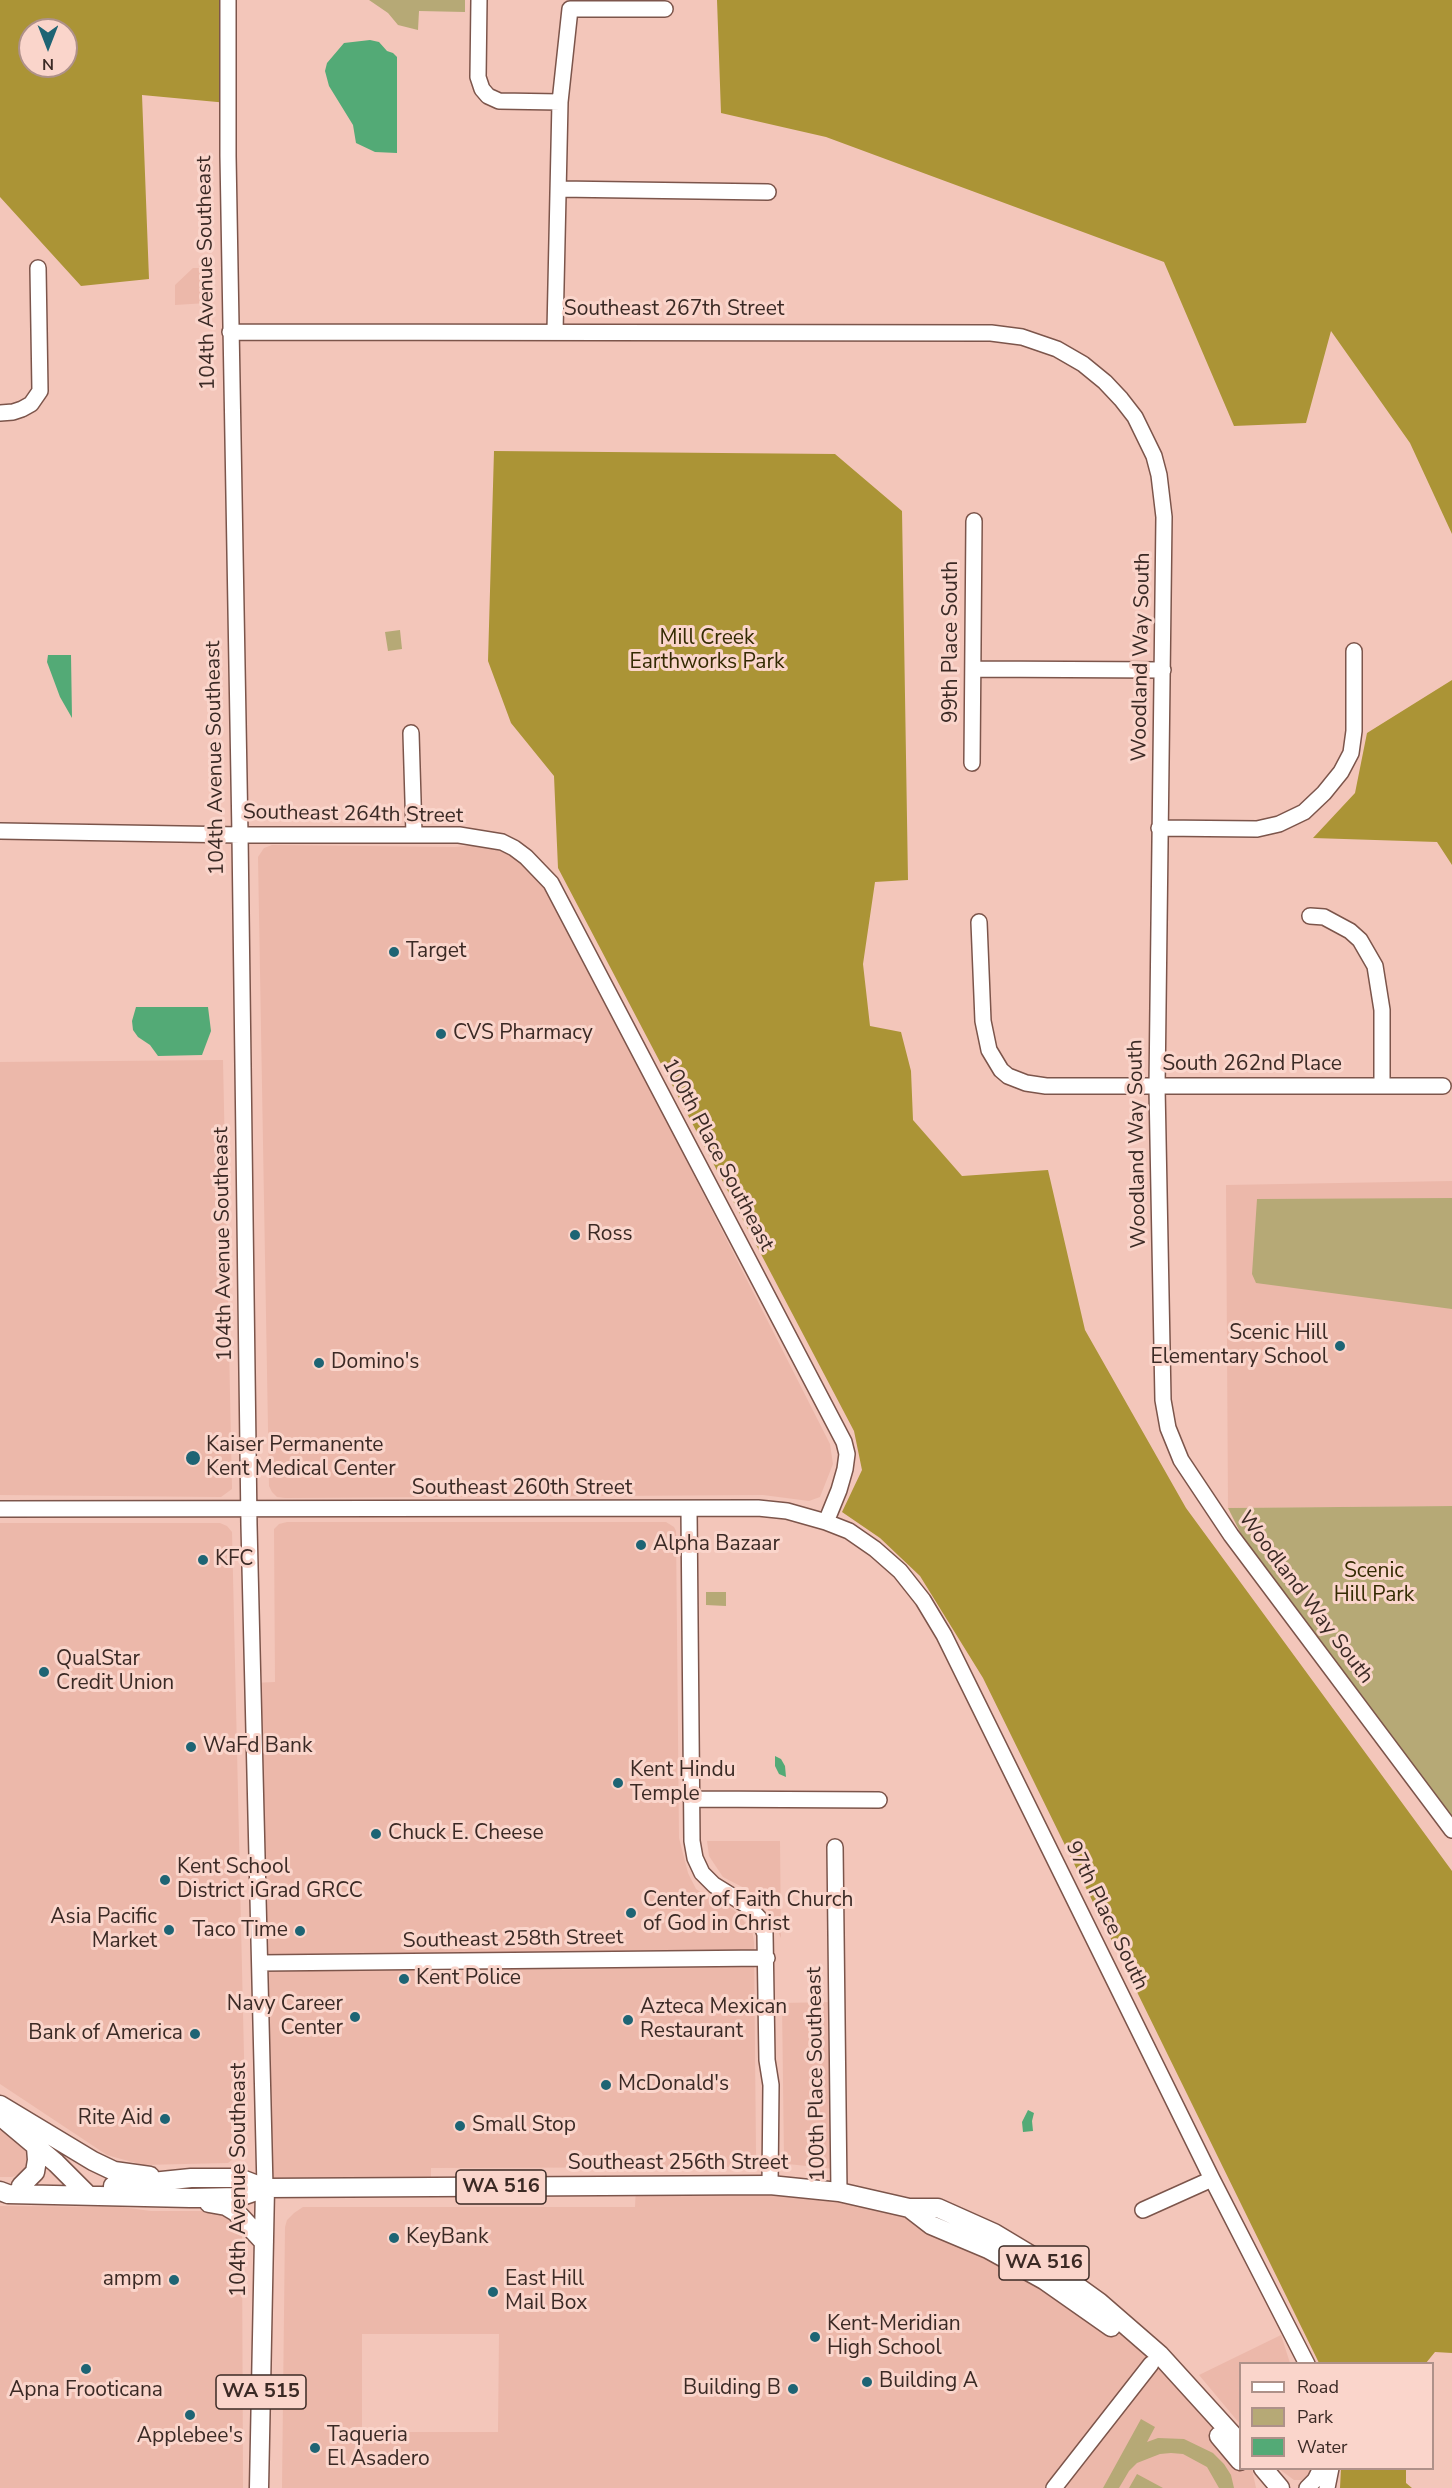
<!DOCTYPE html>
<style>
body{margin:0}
#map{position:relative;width:1452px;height:2488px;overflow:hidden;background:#f3c6ba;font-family:"Nunito Sans",sans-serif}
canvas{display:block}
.legend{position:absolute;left:1239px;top:2362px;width:195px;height:108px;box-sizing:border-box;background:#fad5cb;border:2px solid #ae9189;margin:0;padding:8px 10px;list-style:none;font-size:18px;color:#3b2a25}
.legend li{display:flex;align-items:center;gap:12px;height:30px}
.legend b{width:30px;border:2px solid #ae9189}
.north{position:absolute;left:18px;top:18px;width:60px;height:60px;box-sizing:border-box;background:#fad5cb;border:2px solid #ae9189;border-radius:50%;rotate:180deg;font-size:16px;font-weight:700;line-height:24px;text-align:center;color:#3b2a25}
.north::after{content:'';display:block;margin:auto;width:21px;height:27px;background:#1e6474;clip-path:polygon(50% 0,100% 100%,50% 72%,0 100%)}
</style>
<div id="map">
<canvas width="1452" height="2488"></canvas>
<ul class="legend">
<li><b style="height:8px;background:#fff"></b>Road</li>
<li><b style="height:16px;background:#b6a976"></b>Park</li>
<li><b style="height:16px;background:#53aa76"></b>Water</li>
</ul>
<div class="north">N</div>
</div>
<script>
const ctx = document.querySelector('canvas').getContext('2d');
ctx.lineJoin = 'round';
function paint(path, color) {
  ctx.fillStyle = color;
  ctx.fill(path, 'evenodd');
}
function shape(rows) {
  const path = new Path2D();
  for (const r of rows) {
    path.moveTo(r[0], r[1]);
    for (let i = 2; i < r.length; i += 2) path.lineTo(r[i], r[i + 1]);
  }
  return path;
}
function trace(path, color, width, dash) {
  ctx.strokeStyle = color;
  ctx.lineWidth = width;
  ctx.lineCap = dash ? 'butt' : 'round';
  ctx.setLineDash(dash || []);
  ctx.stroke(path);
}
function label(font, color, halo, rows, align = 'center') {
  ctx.font = font + ' "Nunito Sans",sans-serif';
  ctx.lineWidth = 6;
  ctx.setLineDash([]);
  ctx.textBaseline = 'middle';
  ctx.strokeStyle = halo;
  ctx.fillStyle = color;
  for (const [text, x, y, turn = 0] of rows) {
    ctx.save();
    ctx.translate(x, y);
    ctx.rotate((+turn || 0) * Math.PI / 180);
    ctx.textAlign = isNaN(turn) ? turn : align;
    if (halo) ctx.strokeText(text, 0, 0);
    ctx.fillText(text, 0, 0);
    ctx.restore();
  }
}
paint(shape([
 [193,268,207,268,207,303,175,305,175,285],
 [272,845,455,847,479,845,514,855,548,887,830,1444,833,1464,820,1497,809,1501,763,1495,285,1498,277,1497,272,1492,269,1486,258,857,264,848],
 [223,1060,232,1489,221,1497,0,1495,0,1062],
 [1452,1181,1452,1506,1228,1508,1226,1185],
 [666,1522,674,1527,676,1531,679,1838,688,1873,696,1889,706,1896,734,1910,752,1930,754,1942,756,2154,754,2163,749,2167,431,2168,431,2187,265,2188,253,1683,275,1682,274,1529,279,1524,287,1522],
 [0,1523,220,1523,227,1526,232,1532,246,2143,242,2152,228,2163,143,2165,107,2155,0,2084],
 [707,1841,780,1841,781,1938,766,1905,748,1890,723,1877,709,1856],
 [833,2002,834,2169,788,2164,784,2160,782,2003],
 [0,2130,23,2147,28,2154,27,2165,20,2174,12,2177,0,2177],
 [636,2186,839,2192,955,2221,1044,2270,1156,2359,1240,2449,1240,2468,1252,2469,1256,2488,282,2488,285,2227,287,2220,294,2213,303,2207,635,2207],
 [362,2334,499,2334,498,2432,362,2432],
 [0,2206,121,2207,151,2211,215,2211,225,2214,240,2225,242,2232,243,2488,0,2488],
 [1281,2335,1290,2363,1240,2364,1240,2424,1199,2375],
 [1279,2469,1312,2469,1309,2475,1302,2480,1294,2480]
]), '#ecb8aa');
paint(shape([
 [369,0,465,0,465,12,419,11,418,30,398,25,388,13],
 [400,630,402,649,388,651,385,632],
 [1452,1198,1452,1309,1256,1283,1252,1274,1257,1199],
 [1452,1506,1452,1821,1242,1536,1228,1508],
 [706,1592,726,1592,726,1606,706,1605],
 [1141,2419,1155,2427,1147,2442,1158,2438,1184,2439,1213,2453,1224,2464,1231,2475,1234,2488,1219,2488,1207,2467,1183,2454,1171,2453,1160,2454,1137,2463,1129,2471,1119,2488,1103,2488],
 [1137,2474,1163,2488,1129,2488]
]), '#b6a976');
paint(shape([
 [0,0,228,0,228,103,142,95,149,279,81,286,0,197],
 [30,30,66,30,66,66,30,66],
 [717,0,1452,0,1452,534,1410,443,1331,331,1306,423,1234,426,1164,262,826,137,721,113],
 [494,451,835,454,902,511,908,880,875,882,863,964,870,1026,901,1032,911,1071,913,1120,962,1176,1048,1170,1085,1330,1186,1508,1452,1871,1452,2353,1435,2352,1426,2363,1319,2363,983,1678,920,1576,880,1538,842,1512,862,1470,854,1431,558,868,554,776,511,723,488,661],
 [1452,680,1452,865,1437,842,1313,838,1355,793,1367,733],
 [1341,2468,1406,2469,1406,2483,1412,2488,1340,2488]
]), '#ab9436');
paint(shape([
 [370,40,379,42,387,51,393,53,397,57,397,153,375,152,356,143,353,125,329,86,325,71,327,63,344,43],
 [48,655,71,655,72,718,60,697,47,662],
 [136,1007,208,1007,211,1031,202,1055,158,1056,150,1045,138,1037,133,1030,132,1021],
 [775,1756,781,1759,785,1766,786,1777,779,1774,775,1766],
 [1028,2110,1034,2113,1032,2121,1033,2131,1023,2132,1022,2122]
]), '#53aa76');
const minor = shape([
 [228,0,228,156,240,835,249,1525,265,2188],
 [479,0,478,77,482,89,488,96,499,101,560,102],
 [559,189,768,192],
 [555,331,560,102,570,9,665,9],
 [230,332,991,333,1022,337,1057,349,1083,364,1105,382,1121,399,1135,417,1154,456,1159,475,1164,517,1157,1087,1163,1400,1168,1428,1181,1460,1231,1535,1452,1830],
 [0,413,13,412,22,409,31,404,40,391,38,268],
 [973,669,1163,670],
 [411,733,414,834],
 [972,763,974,521],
 [1159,828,1257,829,1279,824,1304,812,1324,793,1341,772,1351,753,1354,731,1354,651],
 [0,831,240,835,459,835,502,842,514,848,526,857,551,883,844,1442,847,1454,845,1469,839,1490,826,1522],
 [1310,916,1324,917,1350,931,1360,940,1375,966,1382,1010,1382,1086],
 [979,922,983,1021,989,1050,1001,1070,1008,1076,1026,1083,1046,1086,1443,1086],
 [0,1509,758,1508,787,1511,826,1522,849,1531,875,1549,900,1571,923,1600,944,1635,1212,2179,1307,2364],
 [689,1510,692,1841,695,1858,702,1873,714,1885,748,1906,759,1918,765,1934,767,2060,771,2085,770,2185],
 [691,1799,879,1800],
 [835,1847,839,2192],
 [260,1963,767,1958],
 [1143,2210,1212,2179],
 [1054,2488,1151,2364],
 [1307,2488,1315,2480,1321,2468],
 [1327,2488,1331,2468]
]);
const major = shape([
 [0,2105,93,2161,114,2171,150,2176],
 [0,2116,56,2163,88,2195],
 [21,2186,35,2172,37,2160,36,2147],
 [113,2186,191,2178,239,2178,265,2188],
 [0,2191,8,2194,190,2198,239,2197,265,2188,770,2185,839,2192,909,2208,938,2208,994,2233,1049,2266,1099,2302,1160,2355,1240,2443],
 [209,2203,226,2206,236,2212,264,2242],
 [909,2208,931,2225,988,2249,1044,2280,1111,2327],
 [1219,2436,1240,2461],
 [1263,2468,1280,2488],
 [259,2488,265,2188]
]);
trace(minor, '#7c554b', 18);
trace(major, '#7c554b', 21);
trace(minor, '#fff', 15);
trace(major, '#fff', 18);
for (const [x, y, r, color] of [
 [394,952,6,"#1e6474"],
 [441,1034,6,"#1e6474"],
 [575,1235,6,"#1e6474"],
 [1340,1346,6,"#1e6474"],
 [319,1363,6,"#1e6474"],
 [193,1458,8,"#1e6474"],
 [641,1545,6,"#1e6474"],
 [203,1560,6,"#1e6474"],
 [44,1672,6,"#1e6474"],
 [191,1747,6,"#1e6474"],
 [618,1783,6,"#1e6474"],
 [376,1834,6,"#1e6474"],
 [165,1880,6,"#1e6474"],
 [631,1913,6,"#1e6474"],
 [169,1930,6,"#1e6474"],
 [300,1931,6,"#1e6474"],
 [404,1979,6,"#1e6474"],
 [355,2017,6,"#1e6474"],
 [628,2020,6,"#1e6474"],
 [195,2034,6,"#1e6474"],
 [606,2085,6,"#1e6474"],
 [165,2119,6,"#1e6474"],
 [460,2126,6,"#1e6474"],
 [394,2238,6,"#1e6474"],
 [174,2280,6,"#1e6474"],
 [493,2292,6,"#1e6474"],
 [815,2337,6,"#1e6474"],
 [86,2369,6,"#1e6474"],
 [867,2382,6,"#1e6474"],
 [793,2389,6,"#1e6474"],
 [190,2415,6,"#1e6474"],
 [315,2448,6,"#1e6474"]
]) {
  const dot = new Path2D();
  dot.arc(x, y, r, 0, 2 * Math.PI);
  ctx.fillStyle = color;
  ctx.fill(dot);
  trace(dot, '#fad5cb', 2);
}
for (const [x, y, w] of [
 [501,2187,90],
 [1044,2263,90],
 [261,2392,90]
]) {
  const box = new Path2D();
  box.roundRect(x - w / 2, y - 17, w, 34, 4.5);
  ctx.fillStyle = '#fad5cb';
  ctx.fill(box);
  trace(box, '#3b2a25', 1.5);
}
label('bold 20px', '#3b2a25', null, [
 ["WA 516",501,2187],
 ["WA 516",1044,2263],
 ["WA 515",261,2392]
]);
label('21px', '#3b2a25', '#fad5cb', [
 ["104th Avenue Southeast",207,273,-91],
 ["Southeast 267th Street",674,310],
 ["99th Place South",952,642,-90],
 ["Woodland Way South",1142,657,-89],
 ["104th Avenue Southeast",216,758,-91],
 ["Southeast 264th Street",353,815,1],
 ["South 262nd Place",1252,1065],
 ["Woodland Way South",1138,1144,-91],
 ["100th Place Southeast",717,1155,62],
 ["104th Avenue Southeast",224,1244,-91],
 ["Southeast 260th Street",522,1489],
 ["Woodland Way South",1305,1598,53],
 ["97th Place South",1106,1916,64],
 ["Southeast 258th Street",513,1940,-1],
 ["100th Place Southeast",817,2074,-91],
 ["Southeast 256th Street",678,2164],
 ["104th Avenue Southeast",240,2180,-90]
]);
label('21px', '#342b02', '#fad5cb', [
 ["Mill Creek",707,639],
 ["Earthworks Park",707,663],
 ["Scenic",1374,1572],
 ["Hill Park",1374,1596]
]);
label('21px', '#3b2a25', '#fad5cb', [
 ["Target",406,952],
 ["CVS Pharmacy",453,1034],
 ["Ross",587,1235],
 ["Scenic Hill",1328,1334,"right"],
 ["Elementary School",1328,1358,"right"],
 ["Domino's",331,1363],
 ["Kaiser Permanente",206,1446],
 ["Kent Medical Center",206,1470],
 ["Alpha Bazaar",653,1545],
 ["KFC",215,1560],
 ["QualStar",56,1660],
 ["Credit Union",56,1684],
 ["WaFd Bank",203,1747],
 ["Kent Hindu",630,1771],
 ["Temple",630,1795],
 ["Chuck E. Cheese",388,1834],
 ["Kent School",177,1868],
 ["District iGrad GRCC",177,1892],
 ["Center of Faith Church",643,1901],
 ["of God in Christ",643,1925],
 ["Asia Pacific",157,1918,"right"],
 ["Market",157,1942,"right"],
 ["Taco Time",288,1931,"right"],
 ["Kent Police",416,1979],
 ["Navy Career",343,2005,"right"],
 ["Center",343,2029,"right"],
 ["Azteca Mexican",640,2008],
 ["Restaurant",640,2032],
 ["Bank of America",183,2034,"right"],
 ["McDonald's",618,2085],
 ["Rite Aid",153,2119,"right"],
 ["Small Stop",472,2126],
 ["KeyBank",406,2238],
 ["ampm",162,2280,"right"],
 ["East Hill",505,2280],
 ["Mail Box",505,2304],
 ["Kent-Meridian",827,2325],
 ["High School",827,2349],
 ["Building A",879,2382],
 ["Building B",781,2389,"right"],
 ["Apna Frooticana",86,2391,"center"],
 ["Taqueria",327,2436],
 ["El Asadero",327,2460],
 ["Applebee's",190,2437,"center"]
], 'left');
</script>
